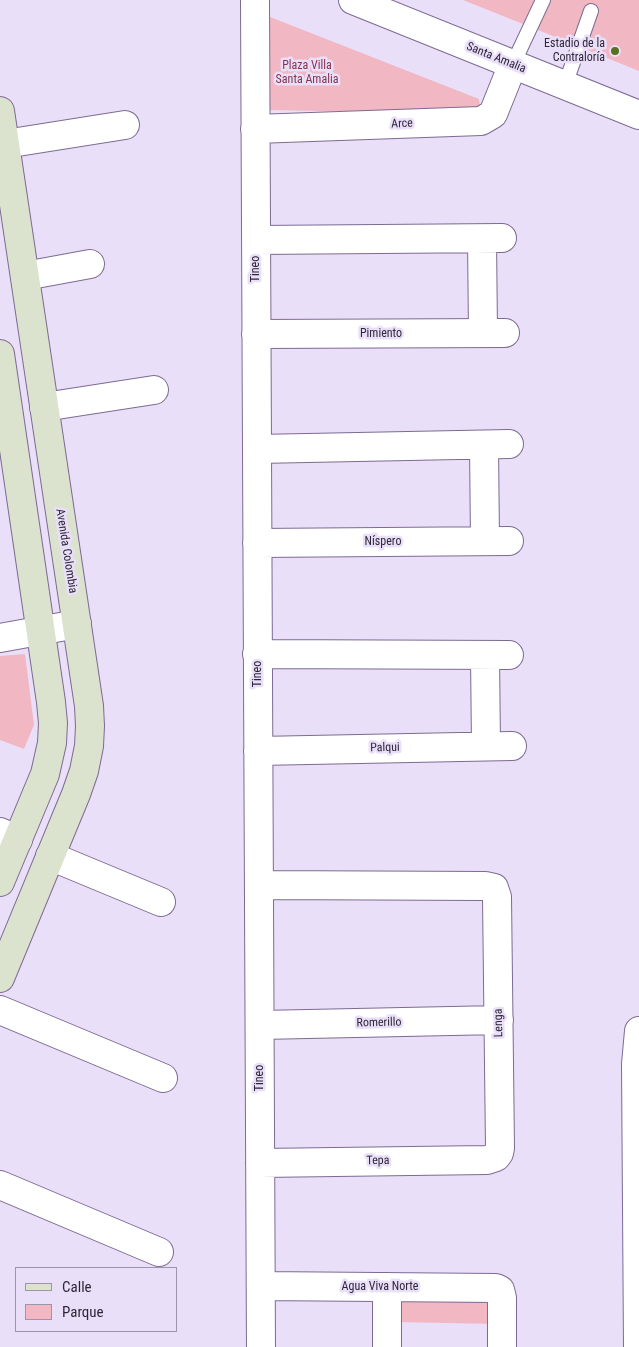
<!DOCTYPE html>
<meta charset="utf-8">
<style>
body{margin:0}
#map{position:relative;width:639px;height:1347px;overflow:hidden;background:#eadff9;font-family:"Roboto Condensed",sans-serif}
canvas{display:block}
.legend{position:absolute;left:15px;top:1267px;width:162px;height:65px;box-sizing:border-box;background:#eadff9;border:1px solid #9e95ab;margin:0;padding:6px 9px;list-style:none;font-size:15px;color:#2d2636}
.legend li{display:flex;align-items:center;gap:10px;height:25px}
.legend b{width:25px;border:1px solid #9e95ab}
</style>
<div id="map">
<canvas width="639" height="1347"></canvas>
<ul class="legend">
<li><b style="height:6px;background:#dbe2ce"></b>Calle</li>
<li><b style="height:14px;background:#f1b7c3"></b>Parque</li>
</ul>
</div>
<script>
const ctx = document.querySelector('canvas').getContext('2d');
ctx.lineJoin = 'round';
function paint(path, color) {
  ctx.fillStyle = color;
  ctx.fill(path, 'evenodd');
}
function shape(rows) {
  const path = new Path2D();
  for (const r of rows) {
    path.moveTo(r[0], r[1]);
    for (let i = 2; i < r.length; i += 2) path.lineTo(r[i], r[i + 1]);
  }
  return path;
}
function trace(path, color, width, dash) {
  ctx.strokeStyle = color;
  ctx.lineWidth = width;
  ctx.lineCap = dash ? 'butt' : 'round';
  ctx.setLineDash(dash || []);
  ctx.stroke(path);
}
function label(font, color, halo, rows, align = 'center') {
  ctx.font = font + ' "Roboto Condensed",sans-serif';
  ctx.lineWidth = 5;
  ctx.setLineDash([]);
  ctx.textBaseline = 'middle';
  ctx.strokeStyle = halo;
  ctx.fillStyle = color;
  for (const [text, x, y, turn = 0] of rows) {
    ctx.save();
    ctx.translate(x, y);
    ctx.rotate((+turn || 0) * Math.PI / 180);
    ctx.textAlign = isNaN(turn) ? turn : align;
    if (halo) ctx.strokeText(text, 0, 0);
    ctx.fillText(text, 0, 0);
    ctx.restore();
  }
}
paint(shape([
 [463,0,639,0,639,71,543,32],
 [265,15,479,99,480,108,477,114,268,110],
 [25,654,34,725,24,749,0,740,0,656],
 [487,1293,497,1324,394,1322,395,1299]
]), '#f1b7c3');
const service = shape([
 [513,64,543,0],
 [565,85,591,11]
]);
const minor = shape([
 [255,0,261,1347],
 [255,129,481,121,493,114,513,64],
 [5,144,125,125],
 [482,239,483,333],
 [256,240,502,238],
 [25,276,90,264],
 [256,334,505,333],
 [44,407,154,390],
 [484,445,485,541],
 [257,449,509,444],
 [257,543,509,541],
 [0,638,77,624],
 [257,654,509,655],
 [485,655,486,746],
 [258,751,512,746],
 [0,832,18,840],
 [50,856,161,902],
 [259,885,485,886,494,888,497,897,500,1148,499,1153,496,1157,487,1160,260,1163],
 [0,1010,163,1078],
 [260,1025,499,1020],
 [0,1185,159,1252],
 [261,1286,496,1288,500,1290,502,1298,502,1347],
 [387,1347,387,1287],
 [638,1347,636,1064,639,1031]
]);
const tertiary = shape([
 [353,0,639,115]
]);
const secondary = shape([
 [0,111,89,706,90,726,89,746,84,771,76,794,0,978],
 [0,354,51,702,53,723,52,743,45,774,0,882]
]);
trace(service, '#7d6b92', 16);
trace(minor, '#7d6b92', 30);
trace(tertiary, '#7d6b92', 30);
trace(secondary, '#7d6b92', 30);
trace(service, '#fff', 14);
trace(minor, '#fff', 28);
trace(tertiary, '#fff', 28);
trace(secondary, '#dbe2ce', 28);
for (const [x, y, r, color] of [
 [615,51,5,"#587022"]
]) {
  const dot = new Path2D();
  dot.arc(x, y, r, 0, 2 * Math.PI);
  ctx.fillStyle = color;
  ctx.fill(dot);
  trace(dot, '#eadff9', 2);
}
label('12px', '#2d2636', '#eadff9', [
 ["Estadio de la",605,44],
 ["Contraloría",605,58]
], 'right');
label('12px', '#2d2636', '#eadff9', [
 ["Santa Amalia",496,58,22],
 ["Arce",402,124,-2],
 ["Tineo",256,269,-90],
 ["Pimiento",381,334],
 ["Níspero",383,542],
 ["Avenida Colombia",66,551,81],
 ["Tineo",258,674,-90],
 ["Palqui",385,748,-1],
 ["Romerillo",379,1023,-1],
 ["Lenga",499,1023,-91],
 ["Tineo",260,1078,-90],
 ["Tepa",378,1161,-1],
 ["Agua Viva Norte",380,1287]
]);
label('12px', '#87314b', '#eadff9', [
 ["Plaza Villa",307,66],
 ["Santa Amalia",307,80]
]);
</script>
